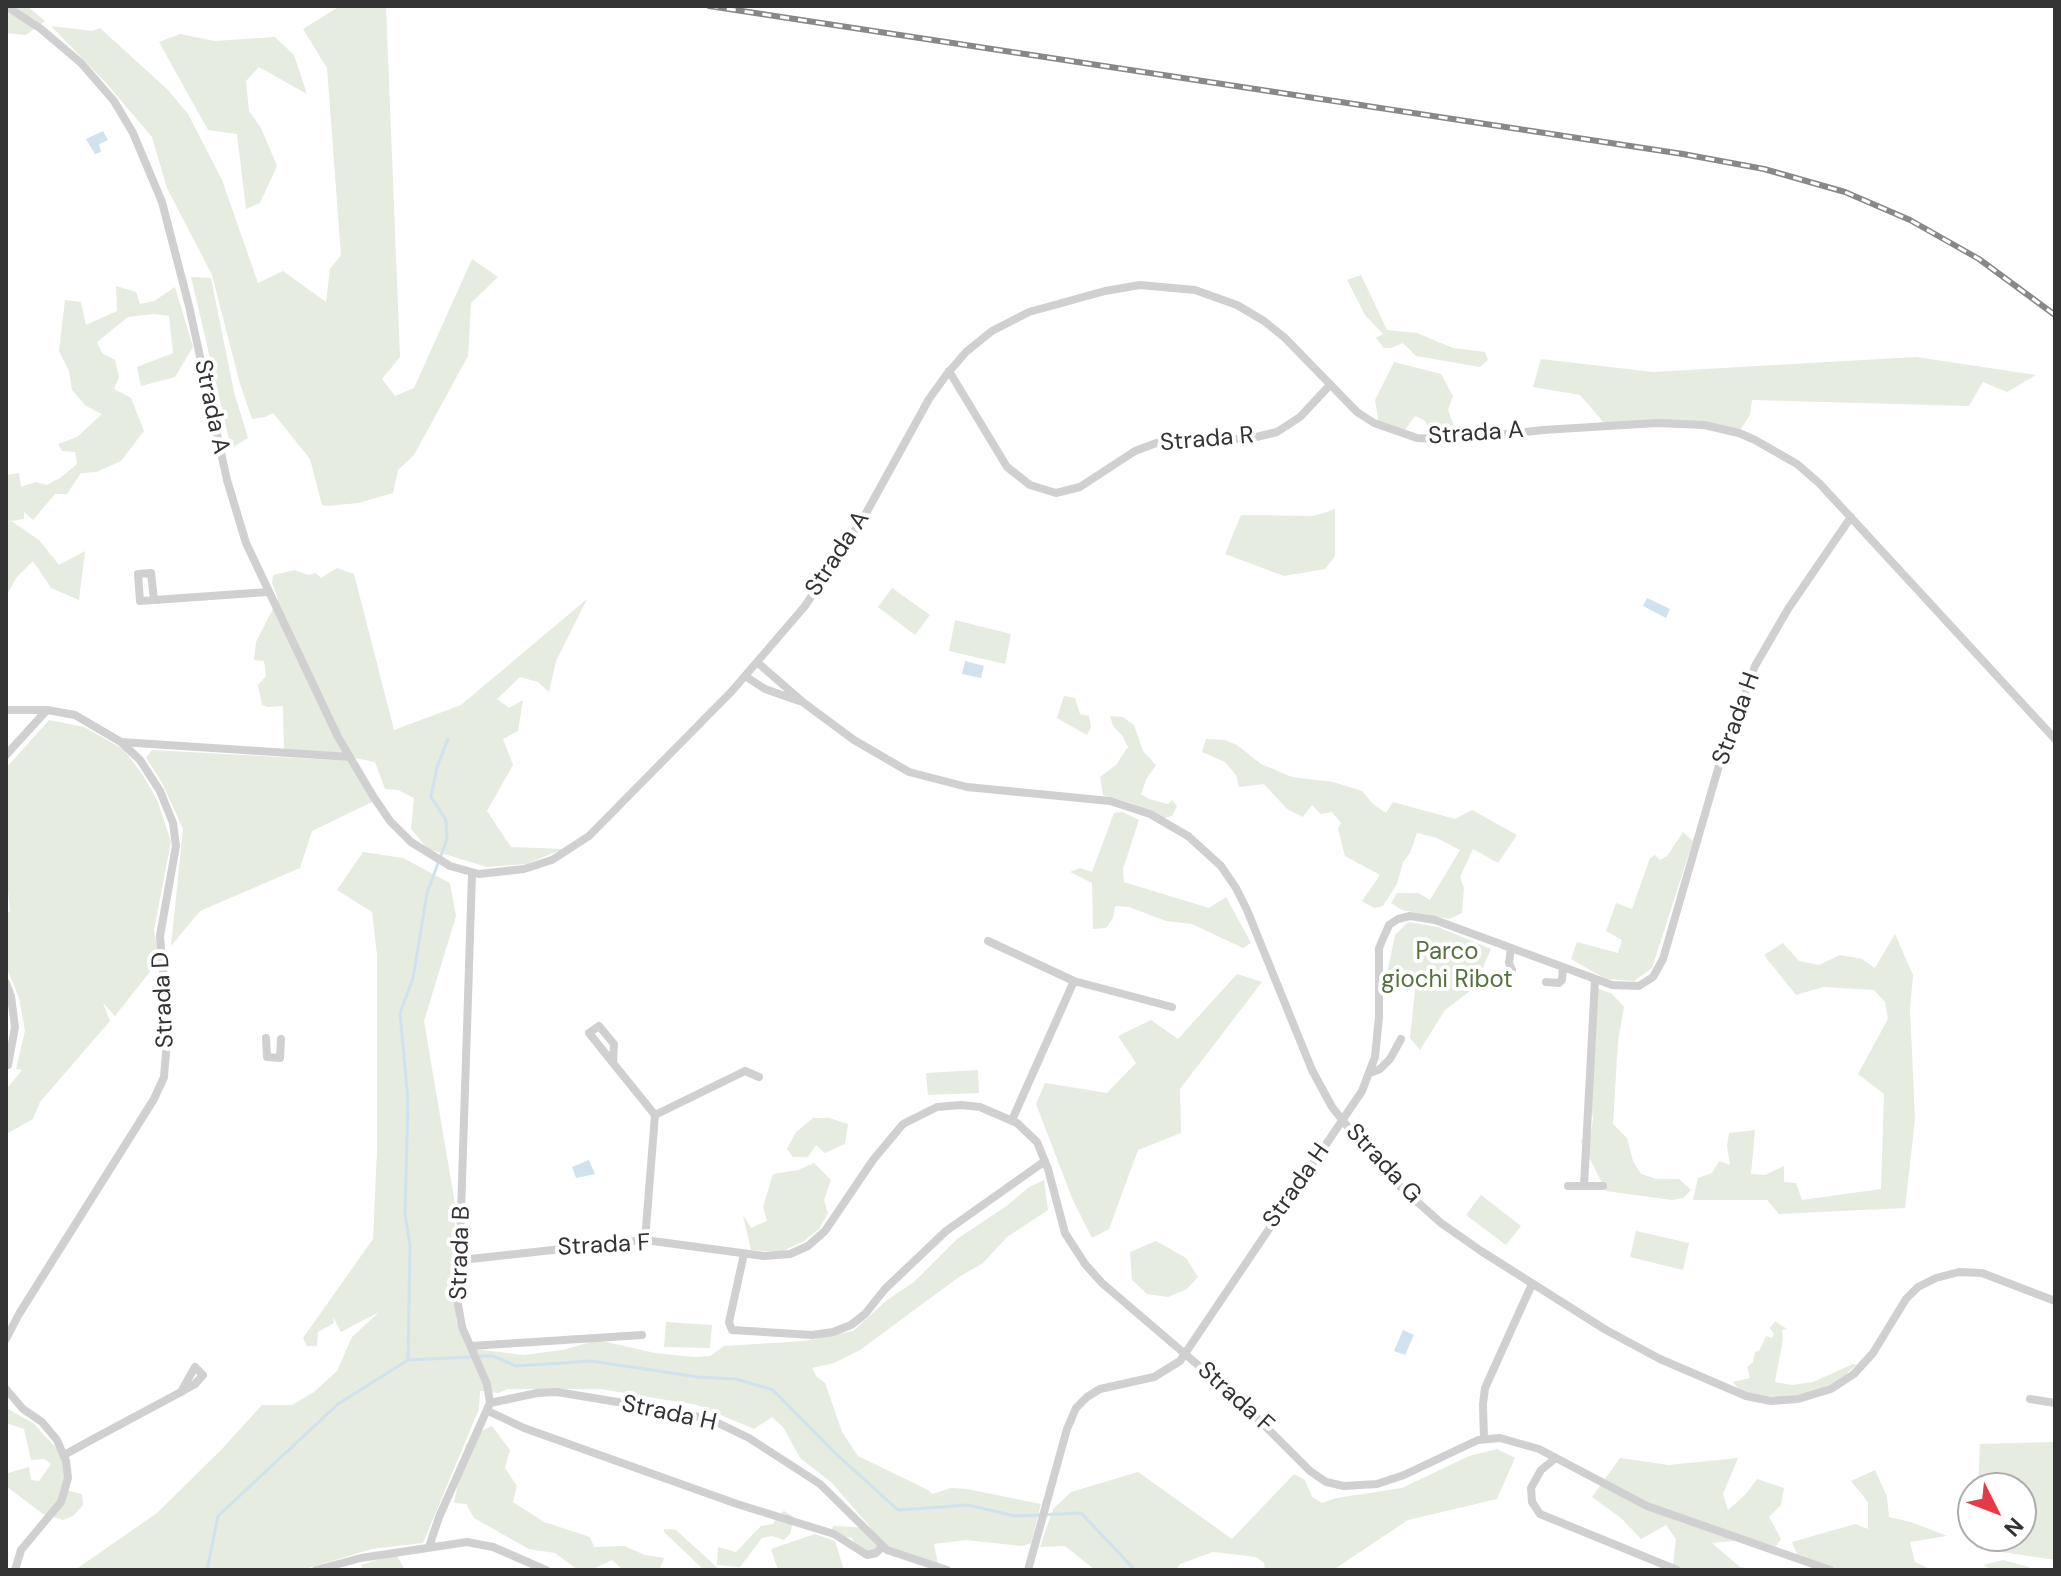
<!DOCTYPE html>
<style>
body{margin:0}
#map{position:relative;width:2061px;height:1576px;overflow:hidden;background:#fff;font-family:"DM Sans",sans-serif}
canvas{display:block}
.frame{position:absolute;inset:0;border:8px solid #333;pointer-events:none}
.north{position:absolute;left:1957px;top:1472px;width:80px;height:80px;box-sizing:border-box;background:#fff;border:2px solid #adadad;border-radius:50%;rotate:132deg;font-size:22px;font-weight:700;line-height:32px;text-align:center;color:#333}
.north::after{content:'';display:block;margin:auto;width:28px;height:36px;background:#e63946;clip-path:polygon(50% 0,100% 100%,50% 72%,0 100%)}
</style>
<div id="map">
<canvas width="2061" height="1576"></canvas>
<div class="frame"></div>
<div class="north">N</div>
</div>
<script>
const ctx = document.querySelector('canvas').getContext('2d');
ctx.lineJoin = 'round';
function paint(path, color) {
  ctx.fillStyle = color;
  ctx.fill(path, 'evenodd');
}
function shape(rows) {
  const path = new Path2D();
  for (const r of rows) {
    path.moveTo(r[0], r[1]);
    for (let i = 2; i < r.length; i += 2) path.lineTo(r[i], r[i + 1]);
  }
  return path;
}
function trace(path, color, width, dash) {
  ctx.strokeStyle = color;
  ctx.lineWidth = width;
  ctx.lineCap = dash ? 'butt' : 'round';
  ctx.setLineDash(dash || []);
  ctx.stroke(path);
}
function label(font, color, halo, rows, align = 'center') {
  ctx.font = font + ' "DM Sans",sans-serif';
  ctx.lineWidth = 8;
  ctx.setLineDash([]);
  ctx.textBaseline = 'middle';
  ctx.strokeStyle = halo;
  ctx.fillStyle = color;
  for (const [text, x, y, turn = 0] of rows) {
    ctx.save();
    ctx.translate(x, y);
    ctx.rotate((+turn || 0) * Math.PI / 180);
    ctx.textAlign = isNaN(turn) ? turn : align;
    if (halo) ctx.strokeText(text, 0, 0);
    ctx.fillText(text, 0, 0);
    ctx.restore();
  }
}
paint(shape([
 [7,6,27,6,45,21,26,35,6,33],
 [340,6,386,6,400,357,382,379,395,396,414,388,472,259,498,277,471,303,468,356,414,455,398,470,393,493,358,503,328,506,322,505,310,459,273,413,265,417,252,419,240,384,212,275,167,188,152,137,106,83,51,26,92,31,100,28,168,90,188,114,222,180,258,283,283,271,326,302,330,269,341,255,327,68,303,29],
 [180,34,215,41,275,37,294,55,307,94,259,67,246,81,249,111,261,128,277,166,260,203,246,209,237,134,208,130,159,42],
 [1361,275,1387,330,1417,333,1453,348,1485,352,1488,360,1480,367,1416,356,1403,343,1391,348,1384,348,1376,338,1383,334,1365,315,1347,280],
 [191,277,211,278,234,392,248,438,231,448],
 [116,286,136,292,140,304,154,301,175,287,193,347,175,377,141,386,137,367,173,353,169,316,154,314,128,317,97,342,102,353,115,360,119,377,114,389,131,398,144,431,121,461,96,472,81,473,67,494,55,494,33,520,24,512,24,519,11,521,39,540,59,565,85,551,79,600,51,588,33,561,17,577,6,596,6,475,19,473,21,487,36,482,47,485,60,478,77,464,75,452,62,451,58,444,77,437,102,414,86,406,72,390,69,371,59,351,65,300,81,302,86,325,117,311],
 [1916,357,2036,375,2007,392,1983,382,1969,406,1752,400,1750,415,1741,429,1665,420,1607,426,1580,395,1533,387,1541,359,1653,372],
 [1394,362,1441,374,1453,396,1448,410,1454,426,1450,435,1431,430,1424,420,1415,416,1402,434,1379,425,1375,400],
 [1335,509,1335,556,1325,569,1284,576,1225,554,1241,515,1314,516],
 [337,568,354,574,394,730,461,705,587,599,556,661,549,692,538,682,520,677,497,699,509,708,523,700,518,731,503,739,513,765,487,811,511,847,563,849,526,864,487,867,428,849,411,829,414,798,398,790,385,789,375,762,350,757,284,752,283,706,268,707,262,705,258,685,266,676,264,661,254,660,256,642,278,599,272,583,273,575,295,570,308,575,316,573,321,578],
 [892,588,930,615,915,635,878,607],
 [955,620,1011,634,1005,664,949,651],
 [1064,696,1075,698,1080,714,1089,716,1091,727,1087,735,1057,718],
 [1110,716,1123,717,1134,725,1143,751,1156,765,1146,780,1141,794,1149,799,1168,804,1172,800,1177,806,1172,816,1164,818,1131,803,1103,795,1100,777,1116,765,1128,747,1122,735,1113,726],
 [49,720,84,727,123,749,143,775,158,802,171,842,154,930,160,959,115,1016,103,1003,110,1021,40,1102,33,1119,8,1133,6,1146,6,1090,22,1070,16,1069,25,1031,19,998,6,966,6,915,10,911,6,871,6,768],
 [1206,739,1225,740,1237,745,1261,764,1292,777,1333,782,1362,791,1373,804,1386,813,1393,802,1455,819,1472,810,1517,835,1498,863,1473,849,1460,877,1464,888,1462,913,1449,919,1402,910,1391,903,1397,893,1418,893,1430,900,1460,850,1437,838,1417,833,1410,853,1403,862,1397,884,1383,906,1374,908,1362,901,1380,875,1345,856,1338,829,1341,823,1332,812,1321,814,1312,805,1303,817,1287,809,1264,784,1239,787,1236,775,1225,762,1202,752],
 [152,750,352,761,374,801,312,831,300,868,200,911,171,946,183,829,162,783,146,758],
 [1123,812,1139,820,1123,869,1124,882,1209,908,1226,897,1251,943,1243,948,1192,924,1166,921,1129,907,1115,906,1113,918,1106,928,1093,929,1092,883,1070,872,1080,868,1092,872,1114,813],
 [1683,832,1693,841,1652,968,1634,981,1606,979,1571,959,1577,942,1618,953,1622,940,1606,931,1616,903,1632,909,1650,858,1655,855,1660,860,1667,856],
 [363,852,403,858,450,883,456,916,424,1021,455,1204,456,1320,467,1348,523,1355,563,1350,598,1340,655,1353,694,1357,710,1356,724,1346,804,1341,853,1331,887,1300,914,1282,957,1239,1008,1205,1029,1187,1044,1180,1048,1210,1007,1237,983,1263,959,1277,860,1350,834,1363,812,1368,816,1376,825,1383,842,1432,858,1456,928,1490,932,1494,951,1488,967,1489,1041,1504,1031,1543,1022,1546,966,1540,934,1544,938,1564,889,1547,875,1558,860,1555,852,1538,830,1535,833,1526,871,1528,832,1483,800,1458,783,1427,772,1417,754,1429,697,1405,601,1389,507,1389,499,1393,480,1391,479,1409,423,1543,372,1549,302,1570,75,1570,157,1513,221,1450,262,1405,292,1405,314,1392,337,1371,352,1337,379,1312,341,1332,333,1317,334,1323,318,1332,317,1346,307,1346,303,1338,373,1239,377,1152,377,955,372,912,337,890],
 [1408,922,1438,927,1491,949,1474,988,1445,1010,1420,1050,1410,1038,1416,981,1386,979,1395,935],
 [1895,934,1913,975,1910,1009,1915,1119,1905,1208,1779,1214,1767,1200,1693,1200,1698,1178,1712,1173,1719,1161,1730,1165,1727,1146,1729,1133,1755,1130,1751,1174,1765,1175,1784,1166,1784,1182,1796,1183,1802,1200,1881,1189,1884,1094,1858,1074,1888,1019,1885,1002,1874,990,1823,987,1796,995,1764,955,1783,943,1799,961,1819,965,1840,955,1862,959,1875,968],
 [1237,974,1262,982,1180,1089,1181,1133,1138,1150,1109,1229,1092,1238,1072,1198,1036,1104,1045,1083,1107,1093,1136,1063,1118,1036,1151,1020,1178,1039],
 [1596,988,1611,993,1624,1007,1618,1041,1613,1124,1627,1138,1633,1161,1641,1174,1657,1179,1679,1179,1691,1190,1683,1198,1672,1200,1606,1191,1581,1141,1591,1132,1593,1119,1590,1097],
 [978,1070,979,1093,928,1095,926,1073],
 [813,1118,829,1118,848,1124,845,1144,825,1153,816,1145,808,1157,793,1157,787,1149,796,1132],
 [814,1163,831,1180,824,1200,828,1213,819,1229,804,1241,781,1252,751,1250,743,1215,751,1228,767,1221,763,1207,773,1174,798,1170],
 [1481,1195,1521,1226,1506,1245,1466,1215],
 [1636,1231,1689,1243,1683,1270,1630,1257],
 [1156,1241,1186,1258,1198,1277,1187,1289,1168,1297,1147,1294,1132,1280,1130,1252],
 [1775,1321,1787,1329,1782,1330,1783,1339,1775,1382,1792,1385,1813,1382,1853,1364,1856,1365,1835,1385,1794,1397,1779,1398,1740,1391,1733,1382,1750,1378,1747,1367,1753,1362,1755,1352,1759,1351,1766,1336,1772,1338,1774,1334,1770,1328],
 [666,1322,712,1325,710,1348,664,1347],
 [6,1408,33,1423,60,1452,71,1473,69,1491,82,1494,83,1505,73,1516,63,1520,43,1514,6,1486,6,1466,8,1473,29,1467,31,1480,39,1481,51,1464,44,1459,31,1460,24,1429,6,1423],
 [492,1426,510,1450,505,1468,517,1486,513,1502,544,1522,590,1537,594,1547,624,1546,645,1555,664,1558,659,1570,623,1570,612,1560,591,1570,578,1570,555,1553,529,1549,474,1518,466,1504,454,1503,466,1444,481,1431],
 [2055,1442,2055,1560,1976,1548,1976,1536,2021,1536,2021,1488,1978,1488,1980,1444],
 [1497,1449,1515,1458,1497,1499,1408,1520,1333,1570,1265,1570,1264,1563,1256,1557,1213,1552,1180,1564,1176,1570,1095,1570,1065,1546,1040,1547,1053,1509,1071,1492,1138,1472,1232,1539,1294,1474,1305,1480,1312,1497,1322,1503,1336,1498,1402,1488,1469,1456],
 [1620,1458,1669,1465,1738,1458,1723,1494,1728,1510,1746,1494,1757,1479,1784,1488,1781,1505,1769,1517,1781,1539,1774,1549,1743,1540,1712,1543,1740,1567,1755,1570,1684,1570,1673,1565,1676,1539,1666,1525,1641,1539,1621,1518,1592,1497],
 [1875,1470,1887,1497,1889,1517,1911,1522,1947,1536,1910,1542,1915,1562,1932,1570,1836,1570,1798,1556,1792,1542,1855,1524,1868,1529,1868,1502,1851,1481],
 [784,1511,794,1517,790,1534,784,1540,772,1536,762,1538,740,1567,717,1565,718,1547,736,1552,761,1526,773,1524,779,1514],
 [664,1529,676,1530,720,1570,704,1570,664,1532],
 [815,1534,835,1541,844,1570,778,1570,771,1549],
 [396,1554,405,1570,362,1570,361,1565],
 [2003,1560,2029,1567,2029,1570,1993,1570,1983,1565]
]), '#e6ecdf');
paint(shape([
 [103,131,108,140,99,144,101,152,95,154,86,139],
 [1647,598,1670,609,1666,618,1643,606],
 [965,661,984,666,981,678,962,674],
 [589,1160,595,1174,576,1178,572,1167],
 [1403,1330,1414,1335,1405,1355,1394,1351]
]), '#cfe2ee');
trace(shape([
 [479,1356,493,1356,516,1366,591,1361,698,1377,736,1379,773,1390,834,1452,898,1510,968,1505,1015,1516,1081,1513,1135,1570],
 [408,1360,410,1245,405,1214,408,1100,400,1013,413,978,427,893,447,839,446,820,431,797,437,767,448,739],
 [207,1570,218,1516,338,1404,408,1360,471,1357]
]), '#cfe2ee', 3);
trace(shape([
 [6,6,41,29,81,63,114,101,133,133,162,202,189,306,227,480,246,543,338,737,373,796,390,821,411,842,450,866,479,874,524,869,552,860,589,836,732,691,805,606,865,515,929,399,947,374,966,352,992,331,1029,312,1105,291,1140,285,1195,290,1237,305,1264,321,1285,338,1357,412,1374,423,1417,438,1453,440,1543,430,1657,423,1704,425,1739,433,1755,440,1797,464,1820,484,2055,739],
 [949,371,1007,467,1030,485,1056,493,1080,487,1135,451,1159,442,1182,439,1248,439,1277,432,1300,417,1330,385],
 [154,600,140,601,138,574,151,573,154,600,268,592],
 [758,663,804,703,854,740,909,772,967,787,1110,801,1150,814,1188,836,1221,866,1236,888,1247,910,1312,1070,1332,1107,1385,1173,1441,1223,1481,1251,1606,1330,1660,1359,1746,1396,1771,1401,1798,1399,1831,1389,1854,1374,1873,1353,1906,1299,1918,1287,1936,1278,1959,1272,1982,1273,2055,1301],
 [745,676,765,689,799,701],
 [6,710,47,710,75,715,121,742,140,760,160,791,173,823,176,846,160,936,168,1028,164,1077,154,1099,19,1314,6,1339],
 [121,742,350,757],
 [6,755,47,710],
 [988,941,1074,981,1172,1007],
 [1511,948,1509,963,1512,970],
 [1546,982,1559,983,1562,980,1563,968],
 [6,983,11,996,15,1027,8,1065],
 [266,1038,267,1057,280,1058,281,1039],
 [613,1063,614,1044,599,1026,589,1033,613,1063,655,1115,745,1071,759,1077],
 [1370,1073,1380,1069,1390,1059,1401,1039],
 [1012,1120,1074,981],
 [1568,1186,1603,1186],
 [1584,1186,1595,980],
 [645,1240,655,1115],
 [744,1254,729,1322,732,1330,812,1335,833,1332,851,1325,865,1314,885,1289,946,1231,1045,1161],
 [461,1260,645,1240,764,1256,790,1254,808,1246,825,1231,873,1160,903,1124,937,1107,961,1105,980,1107,1017,1123,1037,1142,1048,1169,1065,1233,1085,1264,1102,1283,1240,1401,1310,1471,1326,1482,1344,1486,1377,1484,1404,1475,1478,1440,1500,1438,1539,1449,1647,1506,1830,1570],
 [471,1346,642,1335],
 [6,1389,23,1409,42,1422,57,1440,66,1461,68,1478,61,1502,21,1550,15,1570],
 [2030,1399,2055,1403],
 [490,1403,537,1393,557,1392,684,1413,714,1421,749,1438,820,1484,887,1550,947,1570],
 [488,1411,524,1428,737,1504,834,1534,867,1555,876,1553,883,1546],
 [1484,1439,1483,1404,1485,1388,1532,1284],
 [64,1455,95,1438,181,1392,195,1384,203,1375,195,1367,181,1392],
 [1556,1458,1541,1470,1531,1488,1532,1502,1540,1514,1677,1570],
 [429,1547,439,1517,490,1403,487,1384,462,1327,458,1304,472,874],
 [316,1570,361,1558,467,1542,493,1547,546,1570],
 [1028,1570,1067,1429,1076,1408,1087,1397,1100,1389,1154,1377,1180,1361,1362,1091,1375,1057,1379,1017,1379,948,1389,925,1398,919,1410,916,1435,920,1612,985,1639,986,1653,977,1663,959,1720,762,1755,666,1788,609,1851,517]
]), '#d0d0d0', 8);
const rail = shape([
 [709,6,1683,154,1764,169,1845,192,1910,220,1979,259,2055,315]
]);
trace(rail, '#888', 6);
trace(rail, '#fff', 3, [9]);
label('24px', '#333', '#fff', [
 ["Strada A",211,407,78],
 ["Strada A",1476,434,-4],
 ["Strada R",1207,440,-5],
 ["Strada A",838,554,-57],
 ["Strada H",1737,719,-70],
 ["Strada D",164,1000,-93],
 ["Strada G",1383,1164,47],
 ["Strada H",1297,1186,-55],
 ["Strada F",604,1246,-3],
 ["Strada B",461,1253,-88],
 ["Strada F",1235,1398,42],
 ["Strada H",669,1414,12]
]);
label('24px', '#56703f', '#fff', [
 ["Parco",1447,953],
 ["giochi Ribot",1447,981]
]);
</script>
